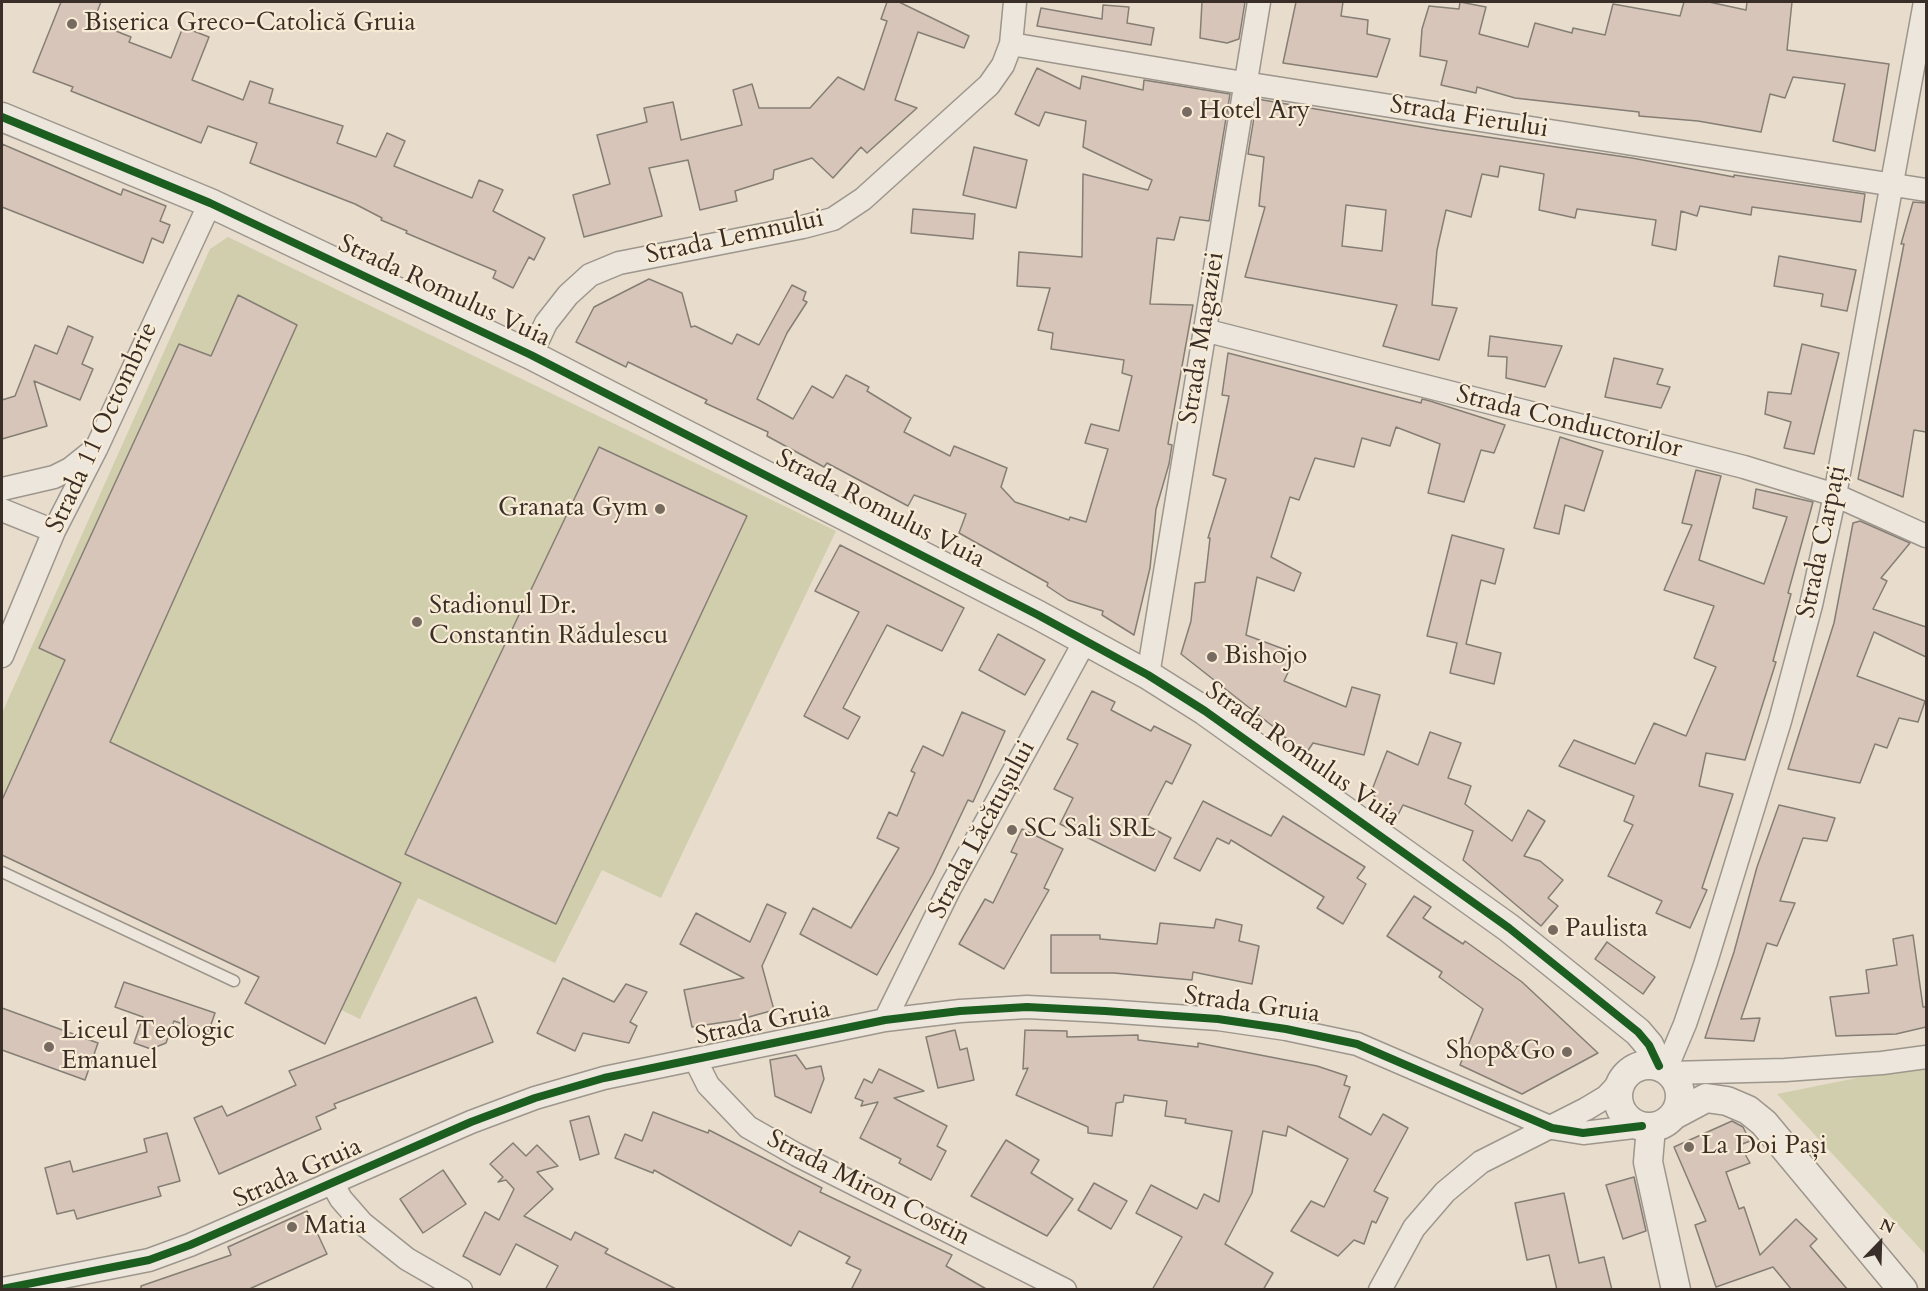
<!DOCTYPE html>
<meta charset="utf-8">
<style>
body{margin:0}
#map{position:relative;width:1928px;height:1291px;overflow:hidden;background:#e8ddcc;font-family:Cardo,serif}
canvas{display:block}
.frame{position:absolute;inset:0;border:3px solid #3a2e28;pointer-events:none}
.north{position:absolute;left:1850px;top:1213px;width:60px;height:60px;-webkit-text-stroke:4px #f8ebd5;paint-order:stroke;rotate:23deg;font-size:16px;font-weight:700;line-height:24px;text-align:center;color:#3a2e28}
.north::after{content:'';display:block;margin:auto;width:21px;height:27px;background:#3a2e28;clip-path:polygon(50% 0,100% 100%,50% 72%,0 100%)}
</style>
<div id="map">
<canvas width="1928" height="1291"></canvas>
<div class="frame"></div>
<div class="north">N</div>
</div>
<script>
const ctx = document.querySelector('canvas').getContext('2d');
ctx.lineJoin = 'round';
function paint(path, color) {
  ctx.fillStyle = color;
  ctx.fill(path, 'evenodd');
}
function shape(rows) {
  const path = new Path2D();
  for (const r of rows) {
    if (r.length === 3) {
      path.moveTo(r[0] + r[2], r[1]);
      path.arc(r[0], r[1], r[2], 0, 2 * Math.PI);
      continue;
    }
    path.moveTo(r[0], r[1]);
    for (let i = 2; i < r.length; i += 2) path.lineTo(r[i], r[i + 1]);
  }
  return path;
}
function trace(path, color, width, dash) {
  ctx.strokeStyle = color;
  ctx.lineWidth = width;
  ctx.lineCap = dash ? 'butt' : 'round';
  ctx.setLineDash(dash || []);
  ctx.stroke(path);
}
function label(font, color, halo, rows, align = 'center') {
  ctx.font = font + ' Cardo,serif';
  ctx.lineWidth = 4.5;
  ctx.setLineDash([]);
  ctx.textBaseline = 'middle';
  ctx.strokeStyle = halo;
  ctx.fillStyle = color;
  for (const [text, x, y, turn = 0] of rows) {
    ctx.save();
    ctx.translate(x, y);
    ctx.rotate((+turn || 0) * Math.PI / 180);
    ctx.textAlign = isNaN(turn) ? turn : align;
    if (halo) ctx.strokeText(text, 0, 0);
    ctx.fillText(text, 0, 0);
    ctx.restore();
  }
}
paint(shape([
 [228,237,836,531,661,898,602,870,555,963,418,898,360,1019,2,846,2,713,210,249],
 [1926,1064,1926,1255,1777,1094]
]), '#d0ceac');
const building = shape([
 [61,2,101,2,93,22,131,37,129,42,171,58,183,27,209,37,192,80,243,100,250,81,273,89,269,103,343,126,337,143,376,157,387,133,405,141,394,166,472,198,479,180,503,190,493,211,545,238,534,260,529,257,513,288,493,278,496,271,406,233,407,231,381,220,382,218,355,204,250,163,257,143,208,126,201,143,71,91,73,87,33,72,61,2],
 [887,2,899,2,969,36,964,48,918,32,895,100,917,108,867,153,861,147,833,178,812,158,774,170,773,179,735,191,737,201,700,210,688,160,649,168,662,216,584,237,573,195,610,184,597,135,647,122,644,108,673,102,681,140,742,125,733,90,752,84,759,108,810,108,838,77,864,90,887,21,881,19,887,2],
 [1202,2,1245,2,1239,39,1227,43,1200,38,1202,2],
 [1296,2,1343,2,1341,16,1368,20,1367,34,1390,39,1377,77,1283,63,1296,2],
 [1460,2,1486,7,1479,34,1528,47,1535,23,1572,33,1573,28,1605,35,1613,4,1680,16,1684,2,1709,2,1746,10,1747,2,1792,2,1787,50,1889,64,1875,151,1833,141,1845,84,1793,77,1785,98,1770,94,1761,132,1698,121,1639,116,1639,112,1515,98,1477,87,1476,93,1441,85,1447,61,1420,56,1422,29,1429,6,1459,9,1460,2],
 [1103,5,1129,7,1127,23,1154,28,1151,45,1037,26,1041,8,1102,19,1103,5],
 [1037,68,1080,89,1082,76,1143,90,1144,80,1230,94,1209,221,1180,217,1174,240,1157,238,1150,304,1193,305,1168,444,1172,445,1169,464,1156,509,1150,568,1134,635,1102,615,1103,611,1068,600,1047,586,1048,583,959,533,966,514,914,495,908,506,827,463,824,467,767,436,768,432,705,403,707,400,628,362,626,367,576,342,594,307,649,279,682,293,691,327,695,326,732,344,737,334,759,345,792,285,806,292,803,300,807,302,787,333,757,399,793,419,812,386,833,398,846,375,869,387,867,391,911,418,904,432,950,456,954,446,1007,468,1001,487,1015,502,1069,520,1070,517,1086,522,1108,449,1085,443,1091,424,1119,431,1132,376,1122,373,1124,360,1051,349,1053,333,1038,330,1050,288,1017,286,1019,252,1082,257,1083,174,1148,190,1152,180,1083,147,1086,121,1045,112,1039,126,1015,114,1037,68],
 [1257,99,1439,130,1632,158,1734,177,1734,175,1865,194,1861,222,1752,207,1751,215,1700,206,1697,216,1681,211,1676,250,1652,245,1656,220,1577,209,1575,218,1539,210,1544,174,1500,166,1498,177,1482,174,1471,217,1446,210,1437,250,1432,305,1457,308,1439,360,1383,346,1397,305,1245,277,1265,207,1259,206,1264,157,1248,154,1257,99],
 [1346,205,1386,210,1382,251,1342,246,1346,205],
 [2,144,121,195,123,189,166,206,160,221,170,225,163,243,152,238,143,263,2,207,2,144],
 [974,147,1027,160,1016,208,963,195,974,147],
 [1913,202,1926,203,1926,432,1914,430,1903,497,1858,479,1904,244,1901,244,1913,202],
 [913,209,975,214,973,239,911,233,913,209],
 [1779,256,1856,270,1847,311,1821,306,1823,294,1774,286,1779,256],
 [238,295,297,325,110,742,401,883,325,1044,245,1003,259,977,2,855,2,800,65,660,39,648,179,344,211,356,238,295],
 [68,326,93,337,82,364,93,369,80,400,34,381,47,426,2,439,2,400,15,396,35,345,57,354,68,326],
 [1490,336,1562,346,1545,387,1506,378,1507,357,1488,356,1490,336],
 [1802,344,1839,353,1814,454,1784,448,1791,422,1765,414,1768,392,1791,394,1802,344],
 [1228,353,1421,403,1422,399,1430,401,1505,425,1494,453,1481,450,1464,502,1428,493,1440,444,1396,427,1390,446,1362,438,1354,467,1315,458,1299,500,1290,497,1271,557,1301,573,1294,591,1257,577,1246,635,1297,654,1284,681,1346,707,1352,687,1380,695,1364,755,1313,743,1307,752,1274,730,1275,728,1181,654,1191,621,1195,583,1205,582,1210,538,1208,538,1226,479,1213,475,1229,396,1222,395,1228,353],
 [1614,358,1663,369,1657,384,1670,387,1661,408,1605,397,1614,358],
 [1560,437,1603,451,1584,511,1565,505,1559,534,1534,528,1560,437],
 [599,447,747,516,556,924,405,854,599,447],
 [1696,470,1721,476,1699,560,1764,584,1787,517,1753,508,1756,489,1813,502,1788,593,1791,594,1773,661,1776,662,1745,760,1706,753,1699,786,1733,794,1702,888,1707,890,1690,928,1656,913,1662,901,1608,876,1633,825,1624,821,1634,796,1559,766,1574,740,1635,764,1654,723,1686,736,1716,667,1694,658,1714,606,1664,590,1692,525,1682,523,1696,470],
 [1860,521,1910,543,1881,578,1887,581,1873,609,1926,627,1926,657,1874,632,1857,676,1925,701,1918,722,1899,718,1887,748,1875,744,1860,783,1788,769,1834,623,1853,523,1860,521],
 [1452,535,1504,549,1495,584,1481,580,1466,644,1501,653,1494,684,1450,673,1457,643,1427,636,1452,535],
 [840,545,964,608,942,651,887,625,843,708,860,717,848,739,804,716,859,612,815,591,840,545],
 [998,634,1045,660,1025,695,979,670,998,634],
 [1092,691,1115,702,1111,710,1151,731,1154,726,1191,745,1172,784,1166,781,1144,824,1171,838,1155,871,1060,824,1073,798,1054,789,1078,744,1067,739,1092,691],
 [962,712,1005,731,973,802,968,800,933,874,877,975,800,934,813,908,851,928,899,848,877,838,889,812,897,816,915,773,911,771,923,746,943,756,962,712],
 [1430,732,1461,743,1448,778,1471,786,1465,804,1512,841,1528,810,1545,821,1524,856,1540,861,1563,880,1548,898,1558,906,1541,926,1463,860,1473,831,1403,805,1398,815,1377,803,1372,790,1387,751,1418,765,1430,732],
 [1203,801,1271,836,1283,816,1365,867,1357,878,1366,884,1343,924,1317,908,1324,897,1231,840,1229,844,1217,838,1200,871,1174,858,1203,801],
 [1779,805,1835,818,1827,841,1803,838,1780,901,1795,903,1777,946,1767,943,1741,1019,1760,1018,1754,1041,1705,1038,1734,952,1757,867,1779,805],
 [1022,829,1063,849,1044,888,1049,890,1004,969,959,944,985,899,993,903,1017,854,1011,852,1022,829],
 [1414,896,1431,907,1423,918,1463,944,1465,941,1522,982,1598,1053,1522,1094,1460,1065,1483,1009,1439,977,1442,972,1387,936,1414,896],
 [767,904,786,913,762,966,774,1010,738,1020,692,1027,684,990,744,978,680,944,696,913,750,942,767,904],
 [1216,919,1242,925,1239,941,1259,946,1252,984,1193,972,1192,980,1114,973,1051,973,1051,935,1100,935,1100,939,1157,944,1160,923,1214,928,1216,919],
 [1913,935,1923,1007,1926,1007,1926,1027,1896,1034,1836,1036,1830,997,1869,993,1866,970,1897,965,1893,939,1913,935],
 [1607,942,1655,977,1643,994,1595,959,1607,942],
 [563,978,614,1002,626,984,647,992,630,1022,637,1026,629,1043,583,1033,575,1051,537,1033,563,978],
 [124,982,215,1013,208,1033,174,1021,166,1043,151,1049,134,1043,143,1017,115,1007,124,982],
 [476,997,493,1042,334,1104,336,1108,316,1117,321,1129,219,1174,194,1118,222,1106,227,1116,296,1085,289,1071,476,997],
 [2,1008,98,1043,85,1080,2,1050,2,1008],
 [955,1030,960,1050,967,1048,974,1080,938,1088,926,1037,955,1030],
 [1025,1030,1067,1031,1067,1037,1138,1035,1138,1040,1198,1047,1198,1043,1317,1066,1347,1076,1344,1085,1350,1087,1339,1117,1371,1135,1383,1114,1408,1128,1374,1191,1388,1198,1376,1223,1372,1221,1364,1244,1354,1240,1338,1256,1291,1231,1311,1201,1324,1207,1348,1159,1288,1126,1286,1136,1263,1131,1252,1193,1225,1244,1273,1273,1263,1290,1152,1290,1182,1237,1136,1213,1151,1185,1197,1209,1204,1194,1219,1202,1232,1131,1185,1123,1186,1119,1165,1116,1167,1101,1124,1095,1123,1102,1116,1103,1112,1136,1088,1133,1088,1127,1016,1095,1028,1068,1023,1069,1025,1030],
 [796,1055,806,1069,821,1066,824,1079,811,1113,775,1096,770,1060,796,1055],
 [879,1069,924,1091,894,1098,947,1126,937,1146,946,1151,931,1180,899,1163,901,1159,860,1138,878,1102,861,1106,863,1101,855,1098,864,1079,872,1083,879,1069],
 [653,1112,708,1133,709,1130,822,1188,820,1192,952,1255,946,1266,988,1290,851,1290,861,1270,846,1263,850,1257,799,1231,791,1246,654,1170,653,1173,615,1158,625,1134,642,1141,653,1112],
 [589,1116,599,1154,580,1160,570,1121,589,1116],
 [1732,1121,1743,1127,1750,1141,1740,1145,1750,1163,1726,1172,1739,1209,1744,1207,1760,1255,1796,1219,1817,1239,1810,1246,1848,1290,1792,1290,1773,1267,1716,1287,1695,1225,1706,1221,1674,1147,1732,1121],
 [167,1133,180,1181,158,1187,161,1196,77,1219,74,1210,57,1214,45,1168,70,1161,73,1172,147,1152,144,1139,167,1133],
 [1006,1140,1039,1160,1031,1173,1073,1199,1047,1236,971,1196,1006,1140],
 [513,1143,526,1156,537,1145,558,1166,537,1172,553,1189,524,1216,571,1240,575,1232,608,1249,605,1253,678,1290,545,1290,558,1266,516,1244,500,1275,463,1256,485,1212,499,1220,514,1189,506,1180,498,1182,503,1177,490,1164,513,1143],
 [443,1170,466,1204,423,1233,400,1199,443,1170],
 [1634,1177,1646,1231,1623,1239,1606,1185,1634,1177],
 [1094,1183,1127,1201,1111,1229,1078,1210,1094,1183],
 [1564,1193,1579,1263,1604,1257,1612,1290,1557,1290,1549,1255,1527,1260,1515,1203,1564,1193],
 [307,1211,327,1254,247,1290,141,1290,141,1286,231,1255,228,1247,307,1211]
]);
paint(building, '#d7c5b9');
trace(building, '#857e75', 1.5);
const service = shape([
 [2,872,234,981]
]);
const minor = shape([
 [1011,44,1225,80,1926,190],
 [1204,330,1744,467,1835,495,1926,536],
 [531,355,546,323,568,295,590,275,619,263,803,227,833,219,863,199,989,85,1003,65,1011,44,1015,2],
 [2,489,54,477,70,469,90,453],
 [2,510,54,531],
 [2,656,54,531,96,449,210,203],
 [1148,675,1259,2],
 [885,1020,950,888,1085,641],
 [695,1059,708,1085,748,1127,797,1155,1065,1290],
 [1666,1069,1685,1024,1705,965,1780,721,1811,605,1835,495,1925,2],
 [1670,1073,1785,1070,1882,1063,1926,1057],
 [332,1183,341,1199,362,1223,407,1259,461,1290],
 [2,1289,149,1260,190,1245,471,1122,535,1098,604,1078,885,1020,960,1011,1027,1007,1105,1011,1218,1019,1286,1029,1357,1044,1552,1128,1583,1133,1642,1126],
 [1380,1290,1414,1228,1445,1192,1481,1162,1586,1109,1606,1097,1621,1081]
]);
const tertiary = shape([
 [2,117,210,203,531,355,1038,615,1148,675,1205,711,1509,928,1638,1032,1649,1045,1659,1066],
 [1649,1096,31],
 [1674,1115,1706,1098,1727,1101,1748,1110,1764,1123,1903,1290],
 [1651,1127,1648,1162,1676,1290]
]);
trace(service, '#9d968c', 13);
trace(minor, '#9d968c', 25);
trace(tertiary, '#9d968c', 31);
trace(service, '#ece6dd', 10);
trace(minor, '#ece6dd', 22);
trace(tertiary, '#ece6dd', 28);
trace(shape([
 [2,117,210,203,531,355,1038,615,1148,675,1205,711,1509,928,1638,1032,1649,1045,1659,1066],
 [2,1289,149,1260,190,1245,471,1122,535,1098,604,1078,885,1020,960,1011,1027,1007,1105,1011,1218,1019,1286,1029,1357,1044,1552,1128,1583,1133,1642,1126]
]), '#1b5e20', 8);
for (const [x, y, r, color] of [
 [72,24,6,"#776b61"],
 [1187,112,6,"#776b61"],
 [660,509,6,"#776b61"],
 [417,622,6,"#776b61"],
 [1212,657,6,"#776b61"],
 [1012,830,6,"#776b61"],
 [1553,930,6,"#776b61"],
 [49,1047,6,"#776b61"],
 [1567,1052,6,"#776b61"],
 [1689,1147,6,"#776b61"],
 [292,1227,6,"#776b61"]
]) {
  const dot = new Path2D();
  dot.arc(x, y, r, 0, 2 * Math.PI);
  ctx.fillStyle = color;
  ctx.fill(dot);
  trace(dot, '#f8ebd5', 2);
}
label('26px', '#3a2e28', '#f8ebd5', [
 ["Biserica Greco-Catolică Gruia",84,24],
 ["Hotel Ary",1199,112],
 ["Granata Gym",648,509,"right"],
 ["Stadionul Dr.",429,607],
 ["Constantin Rădulescu",429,637],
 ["Bishojo",1224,657],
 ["SC Sali SRL",1024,830],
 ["Paulista",1565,930],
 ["Liceul Teologic",61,1032],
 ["Emanuel",61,1062],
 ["Shop&Go",1555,1052,"right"],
 ["La Doi Pași",1701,1147],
 ["Matia",304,1227]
], 'left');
label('26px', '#3a2e28', '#f8ebd5', [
 ["Strada Fierului",1469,118,9],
 ["Strada Lemnului",735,238,-12],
 ["Strada Romulus Vuia",444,292,25],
 ["Strada Magaziei",1203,338,-81],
 ["Strada Conductorilor",1569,423,14],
 ["Strada 11 Octombrie",103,428,-65],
 ["Strada Romulus Vuia",880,510,27],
 ["Strada Carpați",1823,542,-78],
 ["Strada Romulus Vuia",1302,755,35],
 ["Strada Lăcătușului",983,830,-62],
 ["Strada Gruia",1252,1006,8],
 ["Strada Gruia",763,1024,-12],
 ["Strada Gruia",298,1174,-24],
 ["Strada Miron Costin",868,1189,27]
]);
</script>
